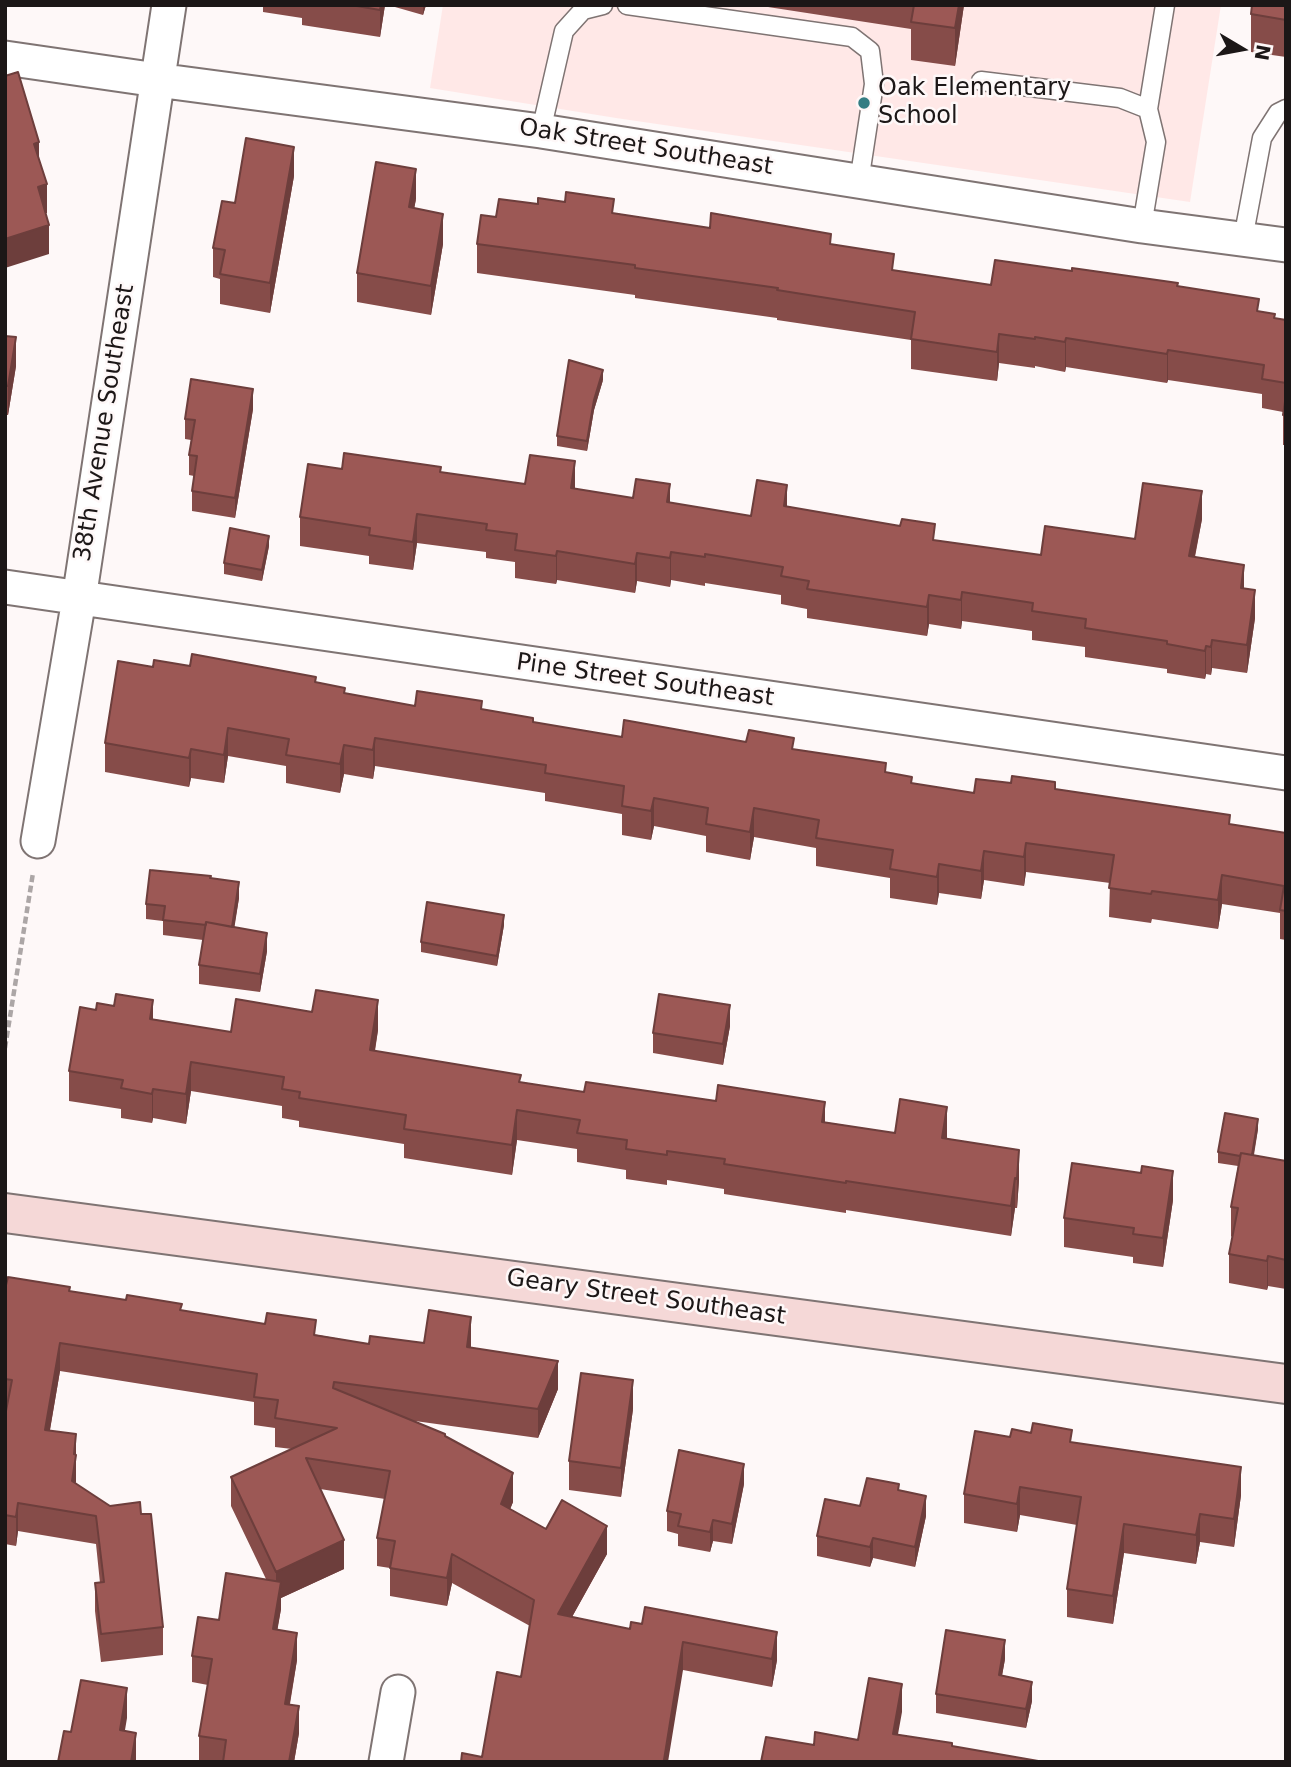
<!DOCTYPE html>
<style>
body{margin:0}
#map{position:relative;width:1291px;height:1767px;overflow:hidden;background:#fef8f8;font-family:"DejaVu Sans",sans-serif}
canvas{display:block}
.frame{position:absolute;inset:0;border:7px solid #1c1717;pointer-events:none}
.north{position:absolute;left:1207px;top:14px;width:70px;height:70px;-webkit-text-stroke:5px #fef8f8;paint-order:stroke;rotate:100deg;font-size:19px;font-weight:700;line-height:28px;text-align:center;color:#1c1717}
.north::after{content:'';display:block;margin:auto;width:24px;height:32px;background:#1c1717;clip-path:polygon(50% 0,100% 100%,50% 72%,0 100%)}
</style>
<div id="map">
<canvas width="1291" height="1767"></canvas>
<div class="frame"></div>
<div class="north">N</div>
</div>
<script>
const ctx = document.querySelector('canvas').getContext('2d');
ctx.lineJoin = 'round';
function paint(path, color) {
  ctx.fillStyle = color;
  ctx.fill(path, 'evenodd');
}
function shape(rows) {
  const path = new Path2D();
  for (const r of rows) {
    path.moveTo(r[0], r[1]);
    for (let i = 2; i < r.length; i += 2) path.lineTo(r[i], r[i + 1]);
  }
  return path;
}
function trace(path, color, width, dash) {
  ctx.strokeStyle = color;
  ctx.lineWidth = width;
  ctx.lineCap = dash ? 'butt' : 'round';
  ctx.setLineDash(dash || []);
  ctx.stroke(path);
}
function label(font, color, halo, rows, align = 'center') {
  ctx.font = font + ' "DejaVu Sans",sans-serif';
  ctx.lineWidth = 5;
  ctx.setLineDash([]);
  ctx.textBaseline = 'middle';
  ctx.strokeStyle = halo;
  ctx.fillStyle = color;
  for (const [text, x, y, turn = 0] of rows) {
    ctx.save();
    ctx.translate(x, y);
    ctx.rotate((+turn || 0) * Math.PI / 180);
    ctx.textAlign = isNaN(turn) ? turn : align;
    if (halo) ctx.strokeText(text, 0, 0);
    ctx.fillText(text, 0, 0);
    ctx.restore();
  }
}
paint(shape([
 [443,5,1221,5,1190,202,616,118,430,88]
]), '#ffe8e7');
const lane = shape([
 [627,5,852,37,870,51,874,84,859,182],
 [981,81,1120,98,1148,109,1156,142,1142,226],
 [1148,109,1165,5],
 [541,131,564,31,583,10,603,5],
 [1243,239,1262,138,1278,113,1286,109]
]);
const street = shape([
 [5,58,157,80,541,131,1142,226,1286,245],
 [5,587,1286,773],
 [38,841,79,599,169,5],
 [386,1762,398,1692]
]);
const secondary = shape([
 [5,1213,1286,1384]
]);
trace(lane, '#7f7473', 21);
trace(street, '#7f7473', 37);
trace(secondary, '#7f7473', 42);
trace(shape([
 [5,1048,33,873]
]), '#aca6a6', 4.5, [7, 3.5]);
trace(lane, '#fff', 18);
trace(street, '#fff', 33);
trace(secondary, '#f5d8d7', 38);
paint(shape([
 [263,5,385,5,380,37,302,25,302,18,263,12],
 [388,5,426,5,423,15],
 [755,5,964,5,955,66,911,60,911,29],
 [1286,5,1286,57,1251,52,1251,14],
 [294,176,270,313,220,304,220,279,213,277,213,248,235,203],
 [416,199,414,208,443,244,431,315,357,302,357,273],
 [565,202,614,213,710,228,831,244,894,270,991,285,1178,286,1259,312,1275,318,1286,320,1286,445,1283,445,1283,412,1262,408,1262,394,1168,380,1167,383,1066,367,1065,372,1035,366,1035,368,999,363,997,381,911,369,911,340,777,320,777,318,635,298,635,295,477,273,477,244,496,217,538,204],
 [5,336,16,366,8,415,5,415],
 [603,380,594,410,587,451,557,446,557,436],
 [253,409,235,518,192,511,192,491,194,476,189,475,189,455,191,440,185,439,185,419],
 [342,469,441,472,525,484,575,489,751,516,787,506,935,540,1041,555,1135,539,1202,519,1195,557,1244,588,1255,618,1247,673,1212,668,1211,675,1206,674,1205,679,1167,673,1167,669,1085,657,1085,647,1032,640,1032,631,962,621,961,629,929,624,927,636,807,618,807,609,781,604,781,595,705,583,705,586,671,580,670,587,637,581,635,593,557,580,556,584,515,578,515,562,486,558,486,552,417,543,413,570,369,564,369,556,300,546,300,517],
 [269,546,262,581,224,574,224,563],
 [190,666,316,682,345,694,415,706,482,709,533,722,622,737,746,742,794,749,886,772,912,783,974,793,1055,789,1230,824,1286,833,1286,940,1280,939,1280,913,1222,904,1218,929,1152,919,1151,923,1109,917,1110,883,1026,872,1024,886,984,880,981,899,939,893,937,905,890,898,890,878,816,866,816,848,754,837,750,860,706,852,706,836,654,826,651,840,622,835,622,814,545,801,545,793,375,766,373,779,344,774,340,793,286,783,286,766,228,756,224,783,191,778,189,787,105,772,105,743,153,667],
 [211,878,239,898,234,927,267,951,260,992,199,984,199,965,203,940,163,935,163,921,146,919,146,904],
 [504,925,497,966,421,952,421,942],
 [114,1006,153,1019,231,1032,378,1030,375,1051,521,1082,584,1092,825,1122,895,1133,947,1136,947,1139,1019,1180,1017,1208,1015,1208,1011,1236,846,1210,846,1213,724,1194,724,1189,667,1180,667,1185,626,1179,626,1170,577,1162,577,1149,517,1140,512,1175,404,1158,404,1144,299,1127,299,1121,282,1118,282,1106,191,1091,186,1124,153,1118,152,1123,121,1118,121,1109,69,1101,69,1071,96,1010],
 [730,1026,723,1065,653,1053,653,1033],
 [1258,1129,1254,1155,1286,1161,1286,1289,1268,1286,1267,1290,1229,1283,1229,1254,1232,1237,1231,1236,1231,1207,1238,1166,1218,1163,1218,1152],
 [1173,1200,1163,1267,1133,1263,1133,1257,1064,1247,1064,1218],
 [5,1289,70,1291,369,1344,424,1343,471,1345,471,1348,558,1389,538,1438,415,1421,445,1436,513,1502,510,1509,546,1529,607,1554,572,1617,777,1660,772,1687,683,1670,482,1757,521,1677,530,1626,452,1583,447,1606,390,1596,390,1568,377,1566,377,1538,385,1499,320,1489,344,1569,281,1598,281,1609,277,1630,297,1660,290,1704,299,1733,294,1762,199,1762,199,1736,208,1685,192,1682,192,1656,219,1620,266,1579,231,1506,231,1477,292,1449,275,1447,275,1428,254,1425,254,1402,60,1371,50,1430,76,1484,110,1506,141,1514,163,1627,163,1655,101,1662,95,1611,95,1583,100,1583,96,1544,18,1531,16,1546,5,1544,5,1416,7,1408,5,1407],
 [633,1409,621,1497,569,1490,569,1461],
 [1072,1442,1241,1495,1234,1547,1200,1542,1196,1564,1124,1553,1113,1624,1067,1617,1067,1589,1077,1525,1020,1515,1017,1532,964,1523,964,1494],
 [744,1484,732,1544,713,1541,710,1552,678,1546,678,1534,667,1531,667,1511],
 [899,1490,926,1516,915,1567,873,1558,870,1567,817,1556,817,1536,860,1506],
 [1005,1659,1002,1675,1032,1701,1026,1728,936,1713,936,1694]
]), '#864c49');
paint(shape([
 [381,5,385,5,380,37,380,10],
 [423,5,426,5,423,15],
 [959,5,964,5,955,66,955,28],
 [39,142,39,171,34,144],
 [294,147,294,176,270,313,270,283],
 [416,169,416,199,409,237,409,207],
 [47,184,47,213,38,215,38,187],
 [443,214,443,244,431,315,431,286],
 [49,225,49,254,5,268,5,239],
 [999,334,999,363,997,381,997,352],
 [16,337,16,366,8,415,8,386],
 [1066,338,1066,367,1065,372,1065,342],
 [1168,350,1168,380,1167,383,1167,354],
 [603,370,603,380,594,410,587,451,587,441,594,400],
 [253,389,253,409,235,518,235,498],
 [575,461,575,490,571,488],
 [670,484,670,513,667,502],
 [787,485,787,513,784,506],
 [1202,491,1202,519,1189,585,1189,556],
 [417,514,417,543,413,570,413,542],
 [269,536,269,546,262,581,262,570],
 [557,551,557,580,556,584,556,556],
 [671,552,671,580,670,587,670,558],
 [637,553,637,581,635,593,635,564],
 [1244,565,1244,594,1241,588],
 [1255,590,1255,618,1247,673,1247,645],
 [962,592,962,621,961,629,961,600],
 [929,595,929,624,927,636,927,607],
 [1212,640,1212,668,1211,675,1211,647],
 [1206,646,1206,674,1205,679,1205,651],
 [228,728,228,756,224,783,224,755],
 [375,738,375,766,373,779,373,750],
 [344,745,344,774,340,793,340,764],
 [191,749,191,778,189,787,189,758],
 [654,798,654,826,651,840,651,811],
 [754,808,754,837,750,860,750,832],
 [1026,843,1026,872,1024,886,1024,857],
 [984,851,984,880,981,899,981,871],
 [939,864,939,893,937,905,937,877],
 [1222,875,1222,904,1218,929,1218,900],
 [239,882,239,898,232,943,232,927],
 [504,915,504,925,497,966,497,956],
 [267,933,267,951,260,992,260,974],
 [153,1000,153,1030,150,1019],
 [378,1000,378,1030,370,1079,370,1050],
 [730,1005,730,1026,723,1065,723,1044],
 [191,1062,191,1091,186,1124,186,1094],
 [153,1089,153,1118,152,1123,152,1094],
 [825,1102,825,1131,822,1122],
 [947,1107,947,1136,942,1168,942,1138],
 [517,1110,517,1140,512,1175,512,1145],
 [1258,1119,1258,1129,1251,1169,1251,1158],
 [1019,1150,1019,1180,1017,1208,1017,1179],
 [1173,1171,1173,1200,1163,1267,1163,1238],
 [1015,1178,1015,1208,1011,1236,1011,1206],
 [1268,1256,1268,1286,1267,1290,1267,1261],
 [471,1317,471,1345,467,1376,467,1347],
 [60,1343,60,1371,45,1458,45,1430],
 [558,1361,558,1389,538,1438,538,1409],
 [633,1380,633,1409,621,1497,621,1468],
 [76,1434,76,1483,72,1481],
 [744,1464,744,1484,732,1544,732,1524],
 [1241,1467,1241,1495,1234,1547,1234,1519],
 [513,1473,513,1502,501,1532,501,1504],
 [1020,1487,1020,1515,1017,1532,1017,1504],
 [926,1496,926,1516,915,1567,915,1547],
 [18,1503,18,1531,16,1546,16,1517],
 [1200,1514,1200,1542,1196,1564,1196,1535],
 [713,1520,713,1541,710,1552,710,1532],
 [1124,1524,1124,1553,1113,1624,1113,1596],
 [607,1526,607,1554,558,1642,558,1614],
 [873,1538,873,1558,870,1567,870,1547],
 [344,1540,344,1569,281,1598,281,1609,273,1656,273,1629,276,1601,276,1572],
 [452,1554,452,1583,447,1606,447,1578],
 [777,1632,777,1660,772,1687,772,1659],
 [297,1633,297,1660,285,1731,285,1704],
 [1005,1640,1005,1659,999,1693,999,1675],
 [683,1642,683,1670,668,1762,664,1762],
 [1032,1682,1032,1701,1026,1728,1026,1709],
 [902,1684,902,1712,893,1762,893,1734],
 [127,1688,127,1718,120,1760,120,1730],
 [299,1706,299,1733,294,1762,289,1762],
 [136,1733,136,1762,131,1762]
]), '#6d3e3c');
const building = shape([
 [351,5,381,5,380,10,351,5],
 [914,5,959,5,955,28,911,22,914,5],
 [1252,5,1286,5,1286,20,1251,14,1252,5],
 [18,72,39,142,34,144,47,184,38,187,49,225,5,239,5,76,18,72],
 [246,138,294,147,270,283,220,274,225,250,213,248,222,201,235,203,246,138],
 [376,162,416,169,409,207,443,214,431,286,357,273,376,162],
 [566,192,614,199,612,213,710,228,711,213,831,234,830,244,894,254,892,270,991,285,995,260,1072,271,1072,268,1178,283,1177,286,1259,299,1257,311,1275,314,1274,318,1286,320,1286,383,1262,379,1264,365,1168,350,1167,354,1066,338,1065,342,1035,337,1035,339,999,334,997,352,911,339,915,312,777,290,778,288,635,268,635,265,477,244,481,215,496,217,499,199,538,204,538,198,565,202,566,192],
 [5,336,16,337,8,386,5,386,5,336],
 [569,360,603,370,594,400,587,441,557,436,569,360],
 [191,379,253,389,235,498,192,491,197,456,189,455,195,420,185,419,191,379],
 [1286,395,1286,416,1283,415,1286,395],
 [344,453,441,467,440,472,525,484,530,455,575,461,571,488,633,498,636,479,670,484,667,502,751,516,757,480,787,485,784,506,900,526,902,519,935,524,933,540,1041,555,1045,526,1135,539,1143,483,1202,491,1189,556,1244,565,1241,588,1255,590,1247,645,1212,640,1211,647,1206,646,1205,651,1167,644,1167,641,1085,628,1086,619,1032,611,1033,603,962,592,961,600,929,595,927,607,807,589,809,581,781,576,783,567,705,554,705,557,671,552,670,558,637,553,635,564,557,551,556,556,515,550,517,534,486,530,487,524,417,514,413,542,369,535,370,528,300,517,308,464,342,469,344,453],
 [230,528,269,536,262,570,224,563,230,528],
 [192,654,316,677,315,682,345,688,344,693,415,706,417,691,482,701,481,709,533,718,533,722,622,737,624,720,746,742,749,730,794,738,792,749,886,763,885,772,912,777,911,783,974,793,976,779,1011,783,1012,776,1055,782,1055,789,1230,815,1229,824,1286,833,1286,911,1280,910,1284,886,1222,875,1218,900,1152,891,1151,894,1109,888,1114,855,1026,843,1024,857,984,851,981,871,939,864,937,877,890,869,893,850,816,838,819,820,754,808,750,832,706,824,708,808,654,798,651,811,622,806,624,786,545,773,546,765,375,738,373,750,344,745,340,764,286,755,289,739,228,728,224,755,191,749,189,758,105,743,118,661,153,667,154,660,190,666,192,654],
 [150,870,211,876,210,878,239,882,232,927,206,922,206,925,163,920,165,906,146,904,150,870],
 [427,902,504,915,497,956,421,942,427,902],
 [206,922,267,933,260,974,199,965,206,922],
 [316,990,378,1000,370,1050,521,1075,519,1082,584,1092,586,1082,716,1101,718,1085,825,1102,822,1122,895,1133,900,1099,947,1107,942,1138,1019,1150,1017,1179,1015,1178,1011,1206,846,1181,846,1183,724,1164,725,1159,667,1151,667,1155,626,1149,627,1140,577,1133,580,1120,517,1110,512,1145,404,1129,406,1115,299,1098,300,1092,282,1089,284,1077,191,1062,186,1094,153,1089,152,1094,121,1088,123,1080,69,1071,80,1007,96,1010,97,1003,114,1006,116,994,153,1000,150,1019,231,1032,236,999,312,1012,316,990],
 [659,994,730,1005,723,1044,653,1033,659,994],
 [1225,1113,1258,1119,1252,1155,1241,1153,1240,1156,1218,1152,1225,1113],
 [1241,1153,1286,1161,1286,1260,1268,1256,1267,1261,1229,1254,1238,1208,1231,1207,1241,1153],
 [1072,1163,1141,1173,1142,1166,1173,1171,1163,1238,1133,1234,1134,1228,1064,1218,1072,1163],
 [8,1277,70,1287,69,1291,126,1300,127,1295,182,1304,180,1310,265,1324,267,1313,316,1320,314,1335,369,1344,370,1336,424,1343,429,1310,471,1317,467,1347,558,1361,538,1409,334,1382,333,1388,445,1434,445,1436,513,1473,501,1504,546,1529,562,1500,607,1526,558,1614,630,1629,631,1622,642,1624,645,1607,777,1632,772,1659,683,1642,664,1760,671,1762,461,1762,462,1753,482,1757,497,1672,521,1677,534,1600,452,1554,447,1578,390,1568,395,1541,377,1538,390,1471,306,1458,344,1540,276,1572,231,1477,337,1428,275,1418,278,1400,254,1397,257,1374,60,1343,45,1430,76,1434,74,1454,76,1455,72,1481,110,1506,140,1502,141,1514,151,1514,163,1627,101,1634,95,1583,104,1582,96,1516,18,1503,16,1517,5,1515,5,1416,12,1380,5,1379,5,1289,8,1277],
 [581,1373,633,1380,621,1468,569,1461,581,1373],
 [1033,1423,1072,1430,1070,1442,1241,1467,1234,1519,1200,1514,1196,1535,1124,1524,1113,1596,1067,1589,1081,1497,1020,1487,1017,1504,964,1494,975,1431,1010,1437,1012,1429,1031,1433,1033,1423],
 [679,1450,744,1464,732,1524,713,1520,710,1532,678,1526,681,1514,667,1511,679,1450],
 [867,1478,899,1484,898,1490,926,1496,915,1547,873,1538,870,1547,817,1536,825,1499,860,1506,867,1478],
 [226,1573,281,1582,273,1629,297,1633,285,1704,299,1706,289,1762,223,1762,226,1740,199,1736,212,1659,192,1656,198,1617,219,1620,226,1573],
 [946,1630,1005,1640,999,1675,1032,1682,1026,1709,936,1694,946,1630],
 [869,1678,902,1684,893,1734,952,1743,952,1746,1044,1762,761,1762,766,1737,814,1745,815,1732,858,1740,869,1678],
 [81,1680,127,1688,120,1730,136,1733,131,1762,58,1762,64,1731,71,1732,81,1680]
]);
paint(building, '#9c5855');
trace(building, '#6d3e3c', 2);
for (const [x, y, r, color] of [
 [864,103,7,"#347d83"]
]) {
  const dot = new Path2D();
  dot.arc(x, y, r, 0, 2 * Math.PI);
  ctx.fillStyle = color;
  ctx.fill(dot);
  trace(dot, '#fef8f8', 2.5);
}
label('24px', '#1c1717', '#fef8f8', [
 ["Oak Elementary",878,89],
 ["School",878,117]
], 'left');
label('24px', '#1c1717', '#fef8f8', [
 ["Oak Street Southeast",646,148,9],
 ["38th Avenue Southeast",105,423,-81],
 ["Pine Street Southeast",645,681,8],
 ["Geary Street Southeast",646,1298,8]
]);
</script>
